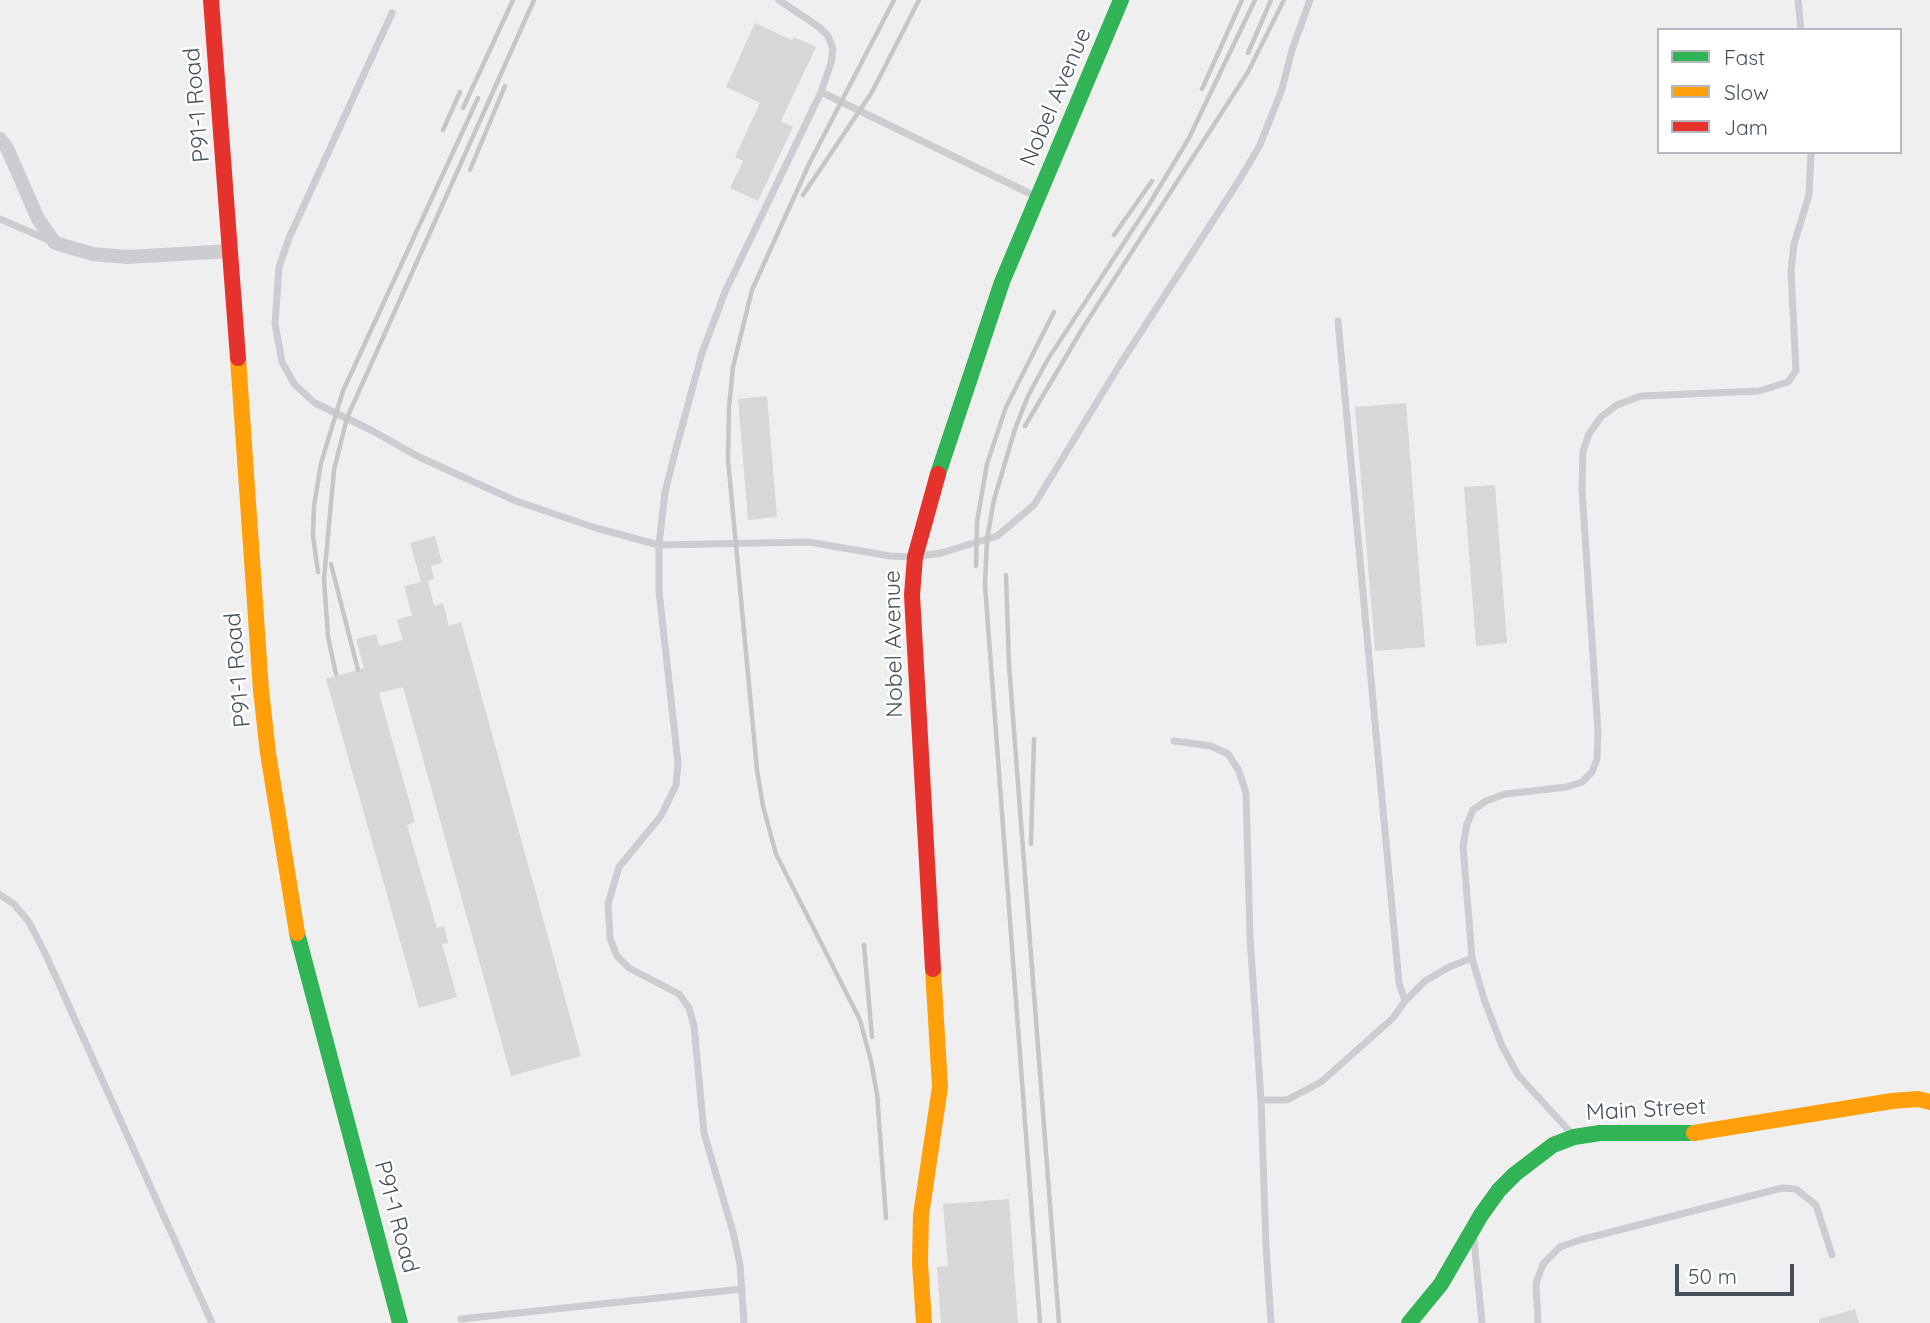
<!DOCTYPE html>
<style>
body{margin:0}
#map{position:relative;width:1930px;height:1323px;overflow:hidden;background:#f0efef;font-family:Quicksand,sans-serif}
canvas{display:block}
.legend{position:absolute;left:1657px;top:28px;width:245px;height:126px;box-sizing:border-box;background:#fff;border:2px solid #b5b9bd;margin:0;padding:9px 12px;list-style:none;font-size:21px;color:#46505b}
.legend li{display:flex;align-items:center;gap:14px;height:35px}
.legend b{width:35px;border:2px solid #b5b9bd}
.scale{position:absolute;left:1675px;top:1264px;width:119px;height:32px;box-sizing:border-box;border:4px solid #46505b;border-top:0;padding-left:9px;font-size:21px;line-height:24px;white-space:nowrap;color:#46505b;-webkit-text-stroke:5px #fff;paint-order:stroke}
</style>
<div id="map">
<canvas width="1930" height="1323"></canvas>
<ul class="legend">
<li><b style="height:9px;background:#30b455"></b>Fast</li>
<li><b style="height:9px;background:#ff9f0a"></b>Slow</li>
<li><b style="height:9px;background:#e5322d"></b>Jam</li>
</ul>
<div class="scale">50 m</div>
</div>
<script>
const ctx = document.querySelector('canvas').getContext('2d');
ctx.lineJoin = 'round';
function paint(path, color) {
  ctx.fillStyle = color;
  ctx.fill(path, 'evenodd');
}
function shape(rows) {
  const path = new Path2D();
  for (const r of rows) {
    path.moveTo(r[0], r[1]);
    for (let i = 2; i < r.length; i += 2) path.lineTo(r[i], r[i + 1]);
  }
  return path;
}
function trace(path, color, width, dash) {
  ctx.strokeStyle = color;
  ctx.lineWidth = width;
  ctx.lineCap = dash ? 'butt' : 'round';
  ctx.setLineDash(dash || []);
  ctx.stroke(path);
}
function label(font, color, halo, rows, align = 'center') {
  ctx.font = font + ' Quicksand,sans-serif';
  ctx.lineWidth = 5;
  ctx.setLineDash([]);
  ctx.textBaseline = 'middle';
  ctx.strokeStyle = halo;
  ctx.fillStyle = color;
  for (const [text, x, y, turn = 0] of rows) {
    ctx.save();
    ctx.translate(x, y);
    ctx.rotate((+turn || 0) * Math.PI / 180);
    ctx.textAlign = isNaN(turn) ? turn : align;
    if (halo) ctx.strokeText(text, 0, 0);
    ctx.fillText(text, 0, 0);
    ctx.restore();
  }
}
paint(shape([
 [755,23,792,40,794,37,816,47,781,121,793,127,758,201,730,188,743,161,735,157,760,103,726,87],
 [767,396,777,517,748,520,738,399],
 [1406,403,1425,647,1375,651,1355,407],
 [1495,485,1507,643,1476,646,1464,487],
 [435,536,442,563,431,566,434,579,428,581,434,606,443,603,449,626,461,622,581,1056,511,1076,403,687,379,693,415,822,407,825,437,928,444,926,448,943,442,944,457,997,419,1008,326,679,364,668,356,639,376,634,379,646,403,640,397,620,412,615,404,586,421,582,410,543],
 [1009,1199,1018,1323,941,1323,937,1267,948,1266,943,1204],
 [1855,1309,1859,1323,1819,1323,1819,1319]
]), '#d7d7d9');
trace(shape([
 [1798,0,1801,30],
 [392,13,289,238,279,267,275,324,282,362,295,385,315,403,371,430,417,456,516,501,596,528,659,545,809,542,890,556,915,557,941,553,997,536,1034,505,1119,366,1240,179,1260,145,1282,89,1292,50,1310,0],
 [821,92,1035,196],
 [0,219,51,241],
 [1174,741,1211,746,1228,754,1239,771,1246,793,1250,937,1261,1100],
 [0,895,14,904,29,922,45,953,212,1323],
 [1405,1001,1425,981,1449,967,1472,958],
 [1572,1134,1518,1075,1502,1046,1484,999,1472,958,1463,846,1467,824,1473,810,1486,801,1505,794,1567,787,1582,782,1592,772,1597,759,1598,733,1582,489,1583,451,1589,434,1601,417,1617,405,1641,396,1759,391,1788,382,1796,371,1791,271,1794,244,1809,195,1811,152],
 [1474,1240,1482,1323],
 [461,1319,742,1289],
 [744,1323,740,1265,733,1232,704,1133,694,1026,689,1008,679,994,629,968,617,956,610,938,608,904,619,867,661,816,676,785,678,763,659,591,659,545,665,492,677,445,702,353,725,292,821,92,831,63,833,49,828,36,819,27,779,0],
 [1271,1323,1266,1246,1261,1100,1287,1100,1321,1082,1393,1018,1405,1001,1399,983,1338,321],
 [1538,1323,1536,1283,1543,1264,1560,1247,1580,1240,1782,1188,1796,1189,1816,1205,1832,1255]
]), '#cbcdd0', 7);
trace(shape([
 [0,139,7,148,38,219,55,243,93,254,127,257,231,251]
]), '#cbcdd0', 14);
trace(shape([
 [938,474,1002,282,1121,0],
 [297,933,400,1323],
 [1409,1323,1441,1284,1481,1215,1499,1190,1515,1174,1553,1145,1574,1137,1600,1133,1694,1133]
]), '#30b455', 16);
trace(shape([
 [238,358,261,690,268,753,297,933],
 [1694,1133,1892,1101,1918,1099,1930,1102],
 [924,1323,920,1263,921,1215,940,1087,933,969]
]), '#ff9f0a', 16);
trace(shape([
 [211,0,238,358],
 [933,969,912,595,915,557,938,474]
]), '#e5322d', 16);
trace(shape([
 [1248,53,1271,0],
 [1202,89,1242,0],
 [463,108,513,0],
 [443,130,460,92],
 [470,170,505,86],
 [803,195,872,92,919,0],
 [1114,235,1152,181],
 [1025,426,1084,326,1248,72,1284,0],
 [331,564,358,670],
 [976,566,977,522,987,464,1006,407,1054,312],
 [318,572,313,536,314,506,321,463,343,391,478,98],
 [1006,575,1009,665,1059,1323],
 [336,674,328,637,324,579,334,470,347,418,534,0],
 [1031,844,1034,739],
 [864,945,872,1037],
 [877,1093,886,1218],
 [878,1100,871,1061,860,1020,776,854,763,806,757,770,728,460,729,407,733,367,752,290,810,162,894,0],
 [1040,1323,985,585,987,539,994,500,1015,429,1028,396,1048,359,1150,203,1189,138,1255,0]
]), '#c5c6c8', 4.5);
label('23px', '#46505b', '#fff', [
 ["Nobel Avenue",1056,97,-67],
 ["P91-1 Road",197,105,-95],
 ["Nobel Avenue",894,644,-91],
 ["P91-1 Road",238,670,-95],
 ["Main Street",1646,1110,-3],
 ["P91-1 Road",396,1217,75]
]);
</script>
